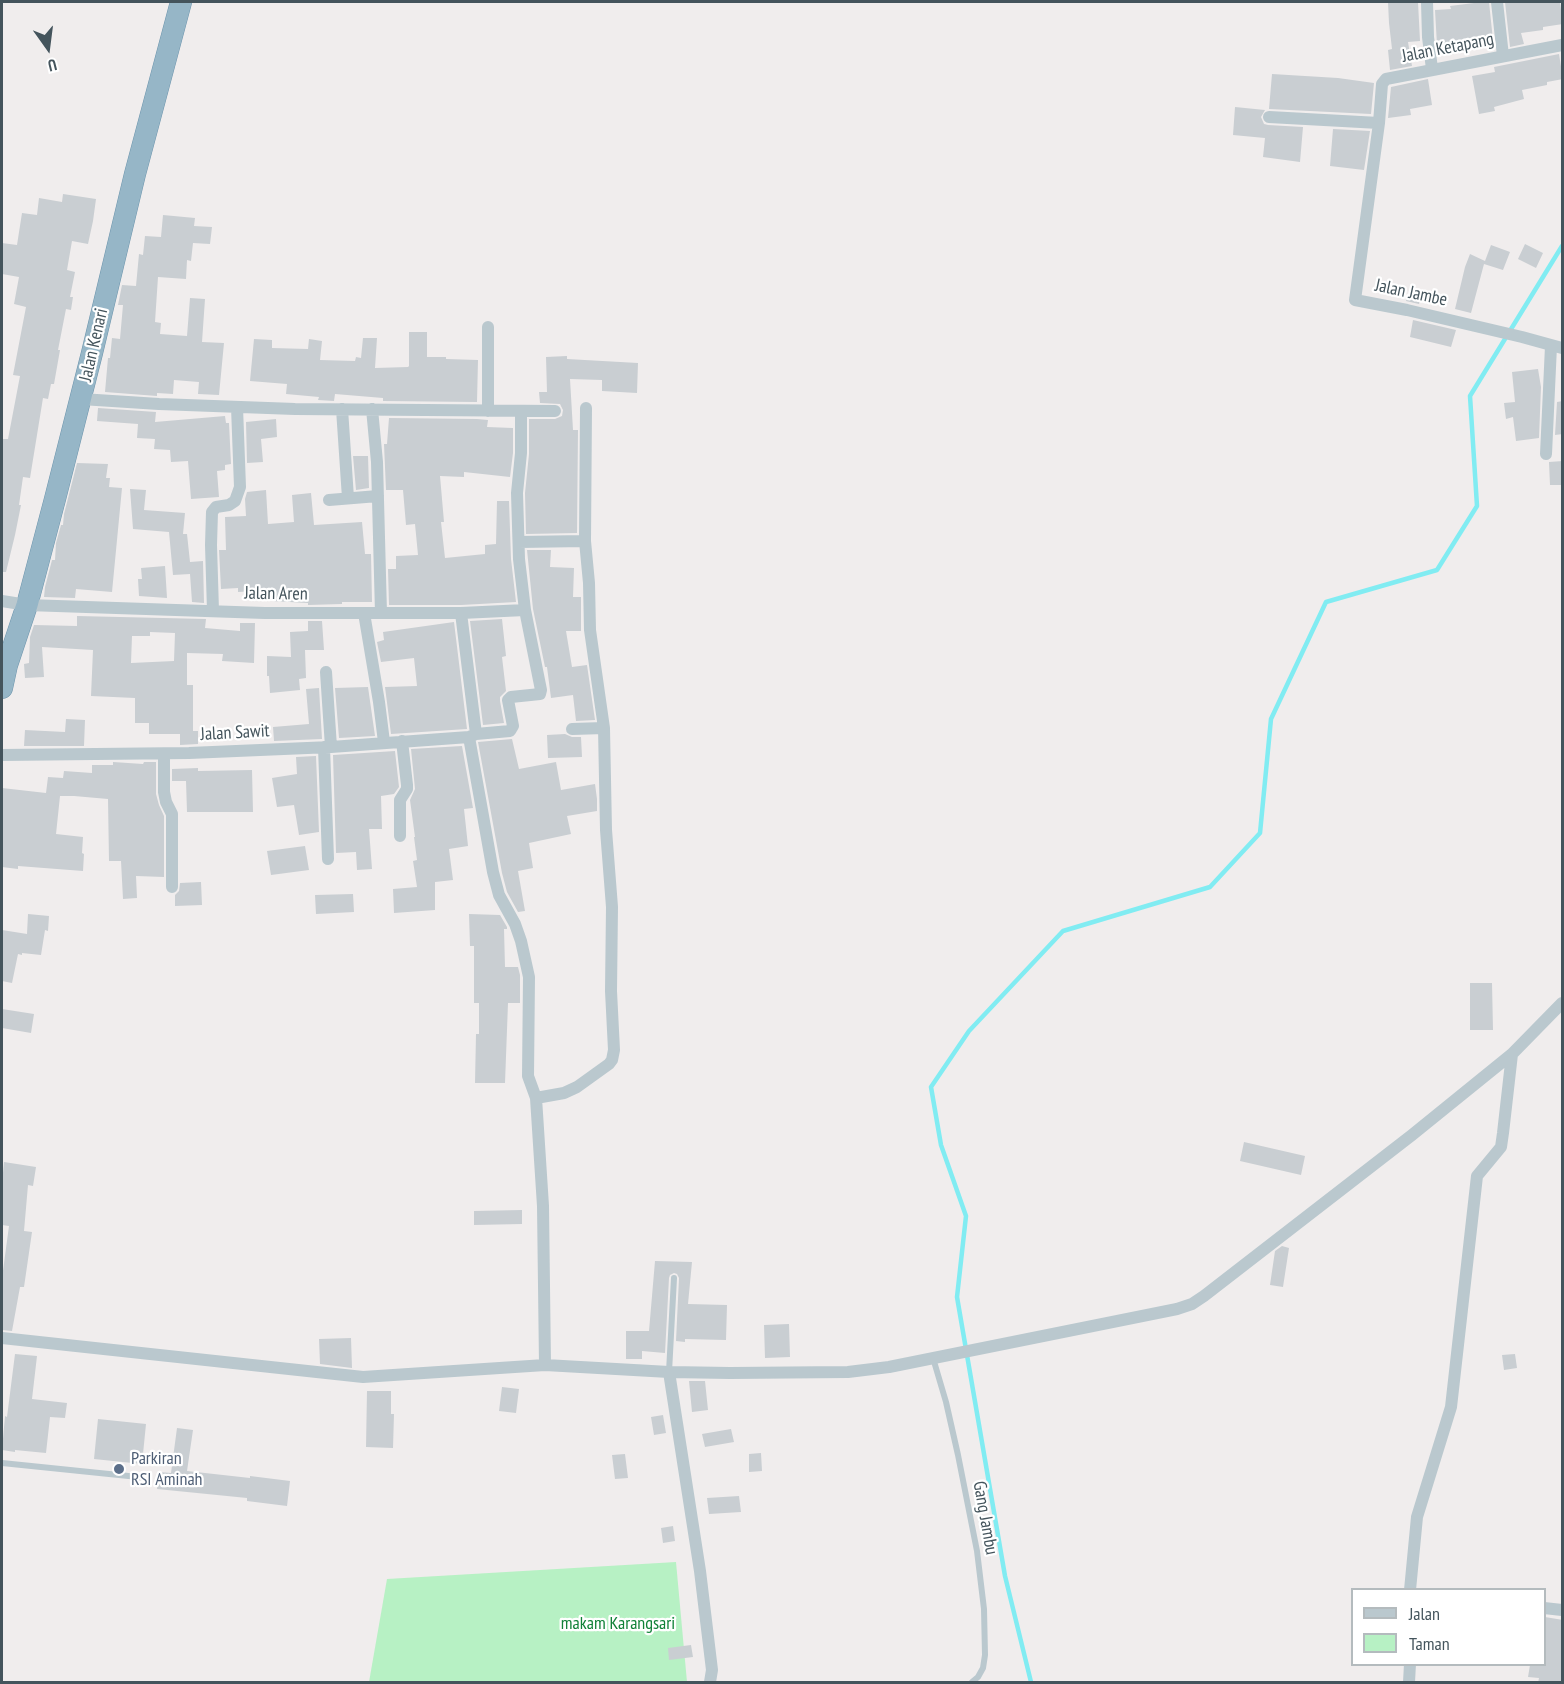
<!DOCTYPE html>
<style>
body{margin:0}
#map{position:relative;width:1564px;height:1684px;overflow:hidden;background:#f0eded;font-family:"PT Sans Narrow",sans-serif}
canvas{display:block}
.frame{position:absolute;inset:0;border:3px solid #44545c;pointer-events:none}
.legend{position:absolute;left:1351px;top:1588px;width:195px;height:78px;box-sizing:border-box;background:#fff;border:2px solid #b4bbbe;margin:0;padding:8px 10px;list-style:none;font-size:18px;color:#44545c}
.legend li{display:flex;align-items:center;gap:12px;height:30px}
.legend b{width:30px;border:2px solid #b4bbbe}
.north{position:absolute;left:18px;top:18px;width:60px;height:60px;-webkit-text-stroke:4px #fff;paint-order:stroke;rotate:166deg;font-size:16px;font-weight:700;line-height:24px;text-align:center;color:#44545c}
.north::after{content:'';display:block;margin:auto;width:21px;height:27px;background:#44545c;clip-path:polygon(50% 0,100% 100%,50% 72%,0 100%)}
</style>
<div id="map">
<canvas width="1564" height="1684"></canvas>
<div class="frame"></div>
<ul class="legend">
<li><b style="height:8px;background:#bac8ce"></b>Jalan</li>
<li><b style="height:16px;background:#b7f1c4"></b>Taman</li>
</ul>
<div class="north">U</div>
</div>
<script>
const ctx = document.querySelector('canvas').getContext('2d');
ctx.lineJoin = 'round';
function paint(path, color) {
  ctx.fillStyle = color;
  ctx.fill(path, 'evenodd');
}
function shape(rows) {
  const path = new Path2D();
  for (const r of rows) {
    path.moveTo(r[0], r[1]);
    for (let i = 2; i < r.length; i += 2) path.lineTo(r[i], r[i + 1]);
  }
  return path;
}
function trace(path, color, width, dash) {
  ctx.strokeStyle = color;
  ctx.lineWidth = width;
  ctx.lineCap = dash ? 'butt' : 'round';
  ctx.setLineDash(dash || []);
  ctx.stroke(path);
}
function label(font, color, halo, rows, align = 'center') {
  ctx.font = font + ' "PT Sans Narrow",sans-serif';
  ctx.lineWidth = 4.5;
  ctx.setLineDash([]);
  ctx.textBaseline = 'middle';
  ctx.strokeStyle = halo;
  ctx.fillStyle = color;
  for (const [text, x, y, turn = 0] of rows) {
    ctx.save();
    ctx.translate(x, y);
    ctx.rotate((+turn || 0) * Math.PI / 180);
    ctx.textAlign = isNaN(turn) ? turn : align;
    if (halo) ctx.strokeText(text, 0, 0);
    ctx.fillText(text, 0, 0);
    ctx.restore();
  }
}
paint(shape([
 [676,1562,687,1682,369,1682,387,1579]
]), '#b7f1c4');
trace(shape([
 [1031,1682,1005,1576,957,1297,966,1216,941,1145,931,1087,969,1031,1063,931,1210,887,1260,833,1271,719,1326,602,1437,570,1477,506,1470,396,1562,246]
]), '#81ecf2', 4.5);
paint(shape([
 [1388,2,1418,2,1420,41,1408,42,1412,66,1390,70,1388,50,1392,49,1389,23],
 [1482,2,1489,2,1494,50,1491,50,1489,42,1456,47,1455,44,1437,45,1435,10,1451,9,1450,6],
 [1505,2,1560,2,1563,24,1543,27,1543,30,1521,33,1524,44,1510,47],
 [1559,54,1563,79,1547,82,1547,85,1522,90,1524,99,1494,107,1495,111,1479,114,1472,76,1495,72,1494,67],
 [1272,74,1338,78,1374,83,1371,114,1269,109],
 [1428,79,1432,105,1410,109,1411,115,1388,118,1391,87],
 [1235,107,1265,110,1261,117,1264,124,1268,125,1303,127,1300,162,1263,157,1265,138,1233,135],
 [1333,129,1370,131,1364,170,1330,166],
 [63,194,96,199,93,221,88,244,72,241,67,270,75,272,70,297,73,297,71,310,66,309,58,350,60,350,54,384,51,384,48,399,43,398,30,478,23,477,19,505,21,505,15,535,6,572,2,572,2,439,8,439,20,376,13,375,26,307,14,304,19,277,2,274,2,243,17,245,22,213,37,215,39,198,62,202],
 [163,215,195,218,194,226,212,227,210,244,193,243,191,261,187,260,186,279,158,277,155,322,161,323,160,334,187,336,190,298,205,299,202,342,224,343,219,395,198,394,199,382,174,380,173,394,157,393,157,396,105,392,108,358,110,358,112,338,120,339,123,305,118,305,122,285,136,286,139,254,143,255,145,236,161,237],
 [1525,244,1543,253,1536,268,1518,259],
 [1491,245,1510,252,1503,270,1484,264,1471,313,1455,309,1465,267,1470,254,1485,261],
 [1408,294,1421,297,1419,304,1406,301],
 [1413,320,1456,330,1451,347,1410,337],
 [409,332,427,332,427,357,446,357,446,359,478,360,477,402,383,401,383,398,335,394,334,401,318,400,319,397,286,394,287,384,250,381,254,339,272,340,272,348,308,349,309,339,322,341,320,360,355,361,356,357,361,358,363,338,377,338,375,368,408,367,409,366],
 [567,356,567,359,638,363,637,393,602,391,602,380,570,379,573,430,578,430,577,533,526,534,525,493,529,454,529,419,555,419,562,416,563,410,560,404,540,403,539,392,547,392,546,357],
 [1538,369,1541,387,1539,438,1516,441,1513,417,1506,419,1504,403,1515,402,1512,372],
 [1563,401,1563,434,1555,435,1557,402],
 [98,408,156,412,155,422,225,416,226,423,229,423,231,464,225,465,225,470,217,471,219,497,191,499,188,461,171,462,170,450,154,449,155,439,137,438,138,424,97,421],
 [389,418,477,419,488,420,487,427,513,428,513,453,510,477,464,472,464,477,440,476,444,522,441,522,445,558,485,554,485,545,496,544,497,501,509,501,511,559,516,602,461,605,389,605,388,569,396,569,396,556,418,555,415,524,406,525,403,490,386,490,384,444,387,444],
 [276,419,277,437,261,439,263,462,247,463,246,422],
 [353,456,368,456,369,488,356,490],
 [1563,461,1563,485,1550,485,1549,462],
 [77,463,108,464,106,478,110,478,109,487,122,488,112,592,76,589,75,598,44,597,45,587,52,560,55,560,56,543,61,525,63,525,64,514],
 [130,489,146,490,144,510,185,513,183,534,187,534,190,562,203,561,204,603,192,602,190,574,173,575,169,532,133,529],
 [266,490,268,524,294,522,292,495,311,493,314,525,362,522,365,554,371,554,372,602,342,602,342,604,308,605,308,603,271,601,272,598,255,597,256,591,238,592,238,588,221,589,219,550,226,550,225,517,246,516,245,499,247,492],
 [527,550,551,550,550,567,574,568,573,597,581,597,581,631,566,631,572,667,587,665,595,720,576,721,573,695,551,698,547,667,545,667,533,609],
 [165,566,167,598,139,596,138,579,142,579,141,568],
 [77,616,206,619,205,628,240,631,240,623,255,623,254,663,222,661,223,654,187,653,187,685,193,685,193,731,198,731,198,744,180,745,180,734,149,734,149,723,135,723,135,698,91,696,93,650,42,647,44,677,25,678,24,664,29,663,30,637,34,625,77,626],
 [150,632,175,633,174,661,131,663,132,636,150,636],
 [502,619,506,656,502,657,506,691,500,697,500,701,504,723,483,725,470,621],
 [308,621,322,621,324,650,305,650,306,678,299,679,300,690,270,693,269,676,267,676,267,656,291,657,290,632,308,631],
 [454,622,467,729,391,734,385,687,417,686,414,658,381,662,377,642,384,640,383,632],
 [368,687,375,736,339,738,335,688],
 [319,688,322,739,274,741,273,727,309,724,306,689],
 [66,719,85,720,84,746,24,746,25,730,65,732],
 [565,734,572,737,581,737,582,757,548,758,547,735],
 [512,739,519,769,556,762,561,790,595,784,597,799,597,811,567,816,571,834,529,843,533,868,518,871,525,911,518,912,507,892,502,873,478,742],
 [462,746,473,808,464,809,468,846,449,849,453,880,435,882,435,910,394,913,393,889,417,887,413,861,417,860,414,837,415,837,410,800,415,789,411,749],
 [395,751,399,787,394,794,381,796,382,829,369,829,372,869,357,870,356,852,336,853,333,755],
 [316,756,319,832,299,835,294,805,277,807,272,778,297,774,296,757],
 [113,762,143,764,144,762,156,762,156,794,159,805,164,816,164,877,136,876,137,898,123,899,121,861,109,861,108,799,74,796,60,796,56,834,83,837,82,853,84,854,83,871,18,866,18,869,2,867,2,788,46,793,48,777,63,778,64,771,92,773,92,765,113,765],
 [198,768,198,771,252,770,253,812,187,812,186,781,172,781,172,769],
 [305,846,309,870,271,875,267,851],
 [201,882,202,905,175,906,175,895,179,891,180,883],
 [353,894,354,912,316,914,315,895],
 [28,914,49,916,48,931,45,930,41,955,22,953,22,955,18,954,12,983,2,981,2,930,27,934],
 [469,914,500,915,507,927,507,929,504,929,505,967,518,967,520,975,520,1003,508,1003,505,1083,475,1083,476,1034,479,1034,479,1003,474,1003,474,946,470,946],
 [1470,983,1492,983,1493,1030,1470,1030],
 [2,1009,34,1014,31,1033,2,1028],
 [1244,1142,1305,1156,1301,1175,1240,1161],
 [4,1162,36,1167,33,1186,28,1185,24,1231,32,1232,24,1287,20,1287,12,1331,2,1330,2,1278,9,1226,2,1225,2,1183],
 [522,1210,522,1224,474,1225,474,1211],
 [1282,1246,1289,1248,1283,1287,1270,1285,1275,1251],
 [655,1261,692,1262,688,1304,727,1305,726,1340,685,1339,685,1342,676,1341,679,1278,677,1274,674,1273,670,1275,669,1278,665,1353,642,1351,642,1359,626,1359,626,1331,649,1331],
 [789,1324,790,1357,765,1358,764,1325],
 [351,1338,352,1368,320,1364,319,1339],
 [15,1354,37,1356,32,1399,67,1403,65,1418,50,1417,46,1453,15,1450,15,1452,2,1450,5,1416,7,1417],
 [1515,1354,1517,1368,1504,1370,1502,1355],
 [689,1381,705,1381,708,1410,692,1412],
 [502,1387,519,1389,516,1413,499,1411],
 [367,1391,391,1391,391,1414,394,1414,393,1448,366,1447],
 [663,1415,666,1433,654,1435,651,1417],
 [98,1419,146,1424,142,1464,94,1459],
 [177,1428,193,1430,187,1471,250,1478,250,1476,290,1481,287,1506,247,1501,247,1498,157,1489,159,1472,171,1473],
 [731,1429,734,1442,705,1447,702,1434],
 [761,1453,762,1471,749,1472,749,1454],
 [625,1454,628,1478,615,1479,612,1455],
 [739,1496,741,1512,709,1514,707,1498],
 [673,1526,675,1541,663,1543,661,1528],
 [1545,1617,1563,1620,1561,1683,1538,1683,1539,1678,1528,1677,1530,1665,1545,1665],
 [691,1645,693,1657,669,1660,668,1648]
]), '#c9ced2');
const trunk = shape([
 [2,688,7,665,27,605,55,499,92,353,135,174,181,2]
]);
trace(trunk, '#6c94ac', 22);
trace(shape([
 [933,1358,946,1402,958,1455,977,1551,984,1609,985,1655,983,1668,978,1677,972,1682],
 [669,1372,674,1278],
 [2,1463,148,1478]
]), '#bac8ce', 6);
trace(shape([
 [1427,2,1428,37,1432,69],
 [1497,2,1503,56],
 [1562,45,1386,79,1382,84,1379,123,1355,300,1407,310,1522,337,1562,348],
 [1269,117,1379,123],
 [81,399,159,404,295,409,555,411],
 [342,409,348,498],
 [372,409,377,462,381,613],
 [488,411,488,327],
 [1546,454,1551,346],
 [329,500,378,496],
 [519,542,585,541],
 [2,601,27,605,265,613,461,613,525,610],
 [213,611,211,545,212,512,216,507,229,505,235,501,240,487,237,407],
 [364,613,379,702,384,742],
 [461,613,476,734],
 [326,672,331,747],
 [572,729,604,728],
 [469,737,493,872,499,895,515,924,521,941,529,977,528,1076,536,1098,543,1206,545,1365],
 [324,747,328,859],
 [164,754,164,792,166,802,172,814,172,887],
 [2,755,189,753,331,747,469,737,476,734,510,731,513,726,508,700,511,697,540,694,541,690,525,610,519,559,517,493,521,453,521,411],
 [400,836,400,800,407,789,407,785,402,741],
 [536,1098,564,1093,577,1087,609,1064,612,1060,614,1050,611,991,612,907,606,830,604,728,590,630,589,583,585,541,586,408],
 [2,1338,363,1377,545,1365,669,1372,730,1373,848,1372,889,1367,1177,1309,1192,1304,1204,1296,1412,1135,1512,1054,1562,1003],
 [669,1372,700,1571,712,1670,710,1682],
 [1410,1590,1417,1517,1451,1407,1477,1176,1501,1147,1503,1133,1512,1054],
 [1544,1608,1562,1610],
 [1409,1682,1410,1664]
]), '#bac8ce', 12);
trace(trunk, '#96b6c7', 21);
for (const [x, y, r, color] of [
 [119,1469,6,"#5c6f8a"]
]) {
  const dot = new Path2D();
  dot.arc(x, y, r, 0, 2 * Math.PI);
  ctx.fillStyle = color;
  ctx.fill(dot);
  trace(dot, '#fff', 2);
}
label('18px', '#44545c', '#fff', [
 ["Jalan Ketapang",1448,48,-11],
 ["Jalan Jambe",1411,293,12],
 ["Jalan Kenari",94,345,-77],
 ["Jalan Aren",276,594,1],
 ["Jalan Sawit",235,733,-3],
 ["Gang Jambu",985,1518,80]
]);
label('18px', '#4e5e75', '#fff', [
 ["Parkiran",131,1459],
 ["RSI Aminah",131,1480]
], 'left');
label('18px', '#108137', '#fff', [
 ["makam Karangsari",618,1624]
]);
</script>
